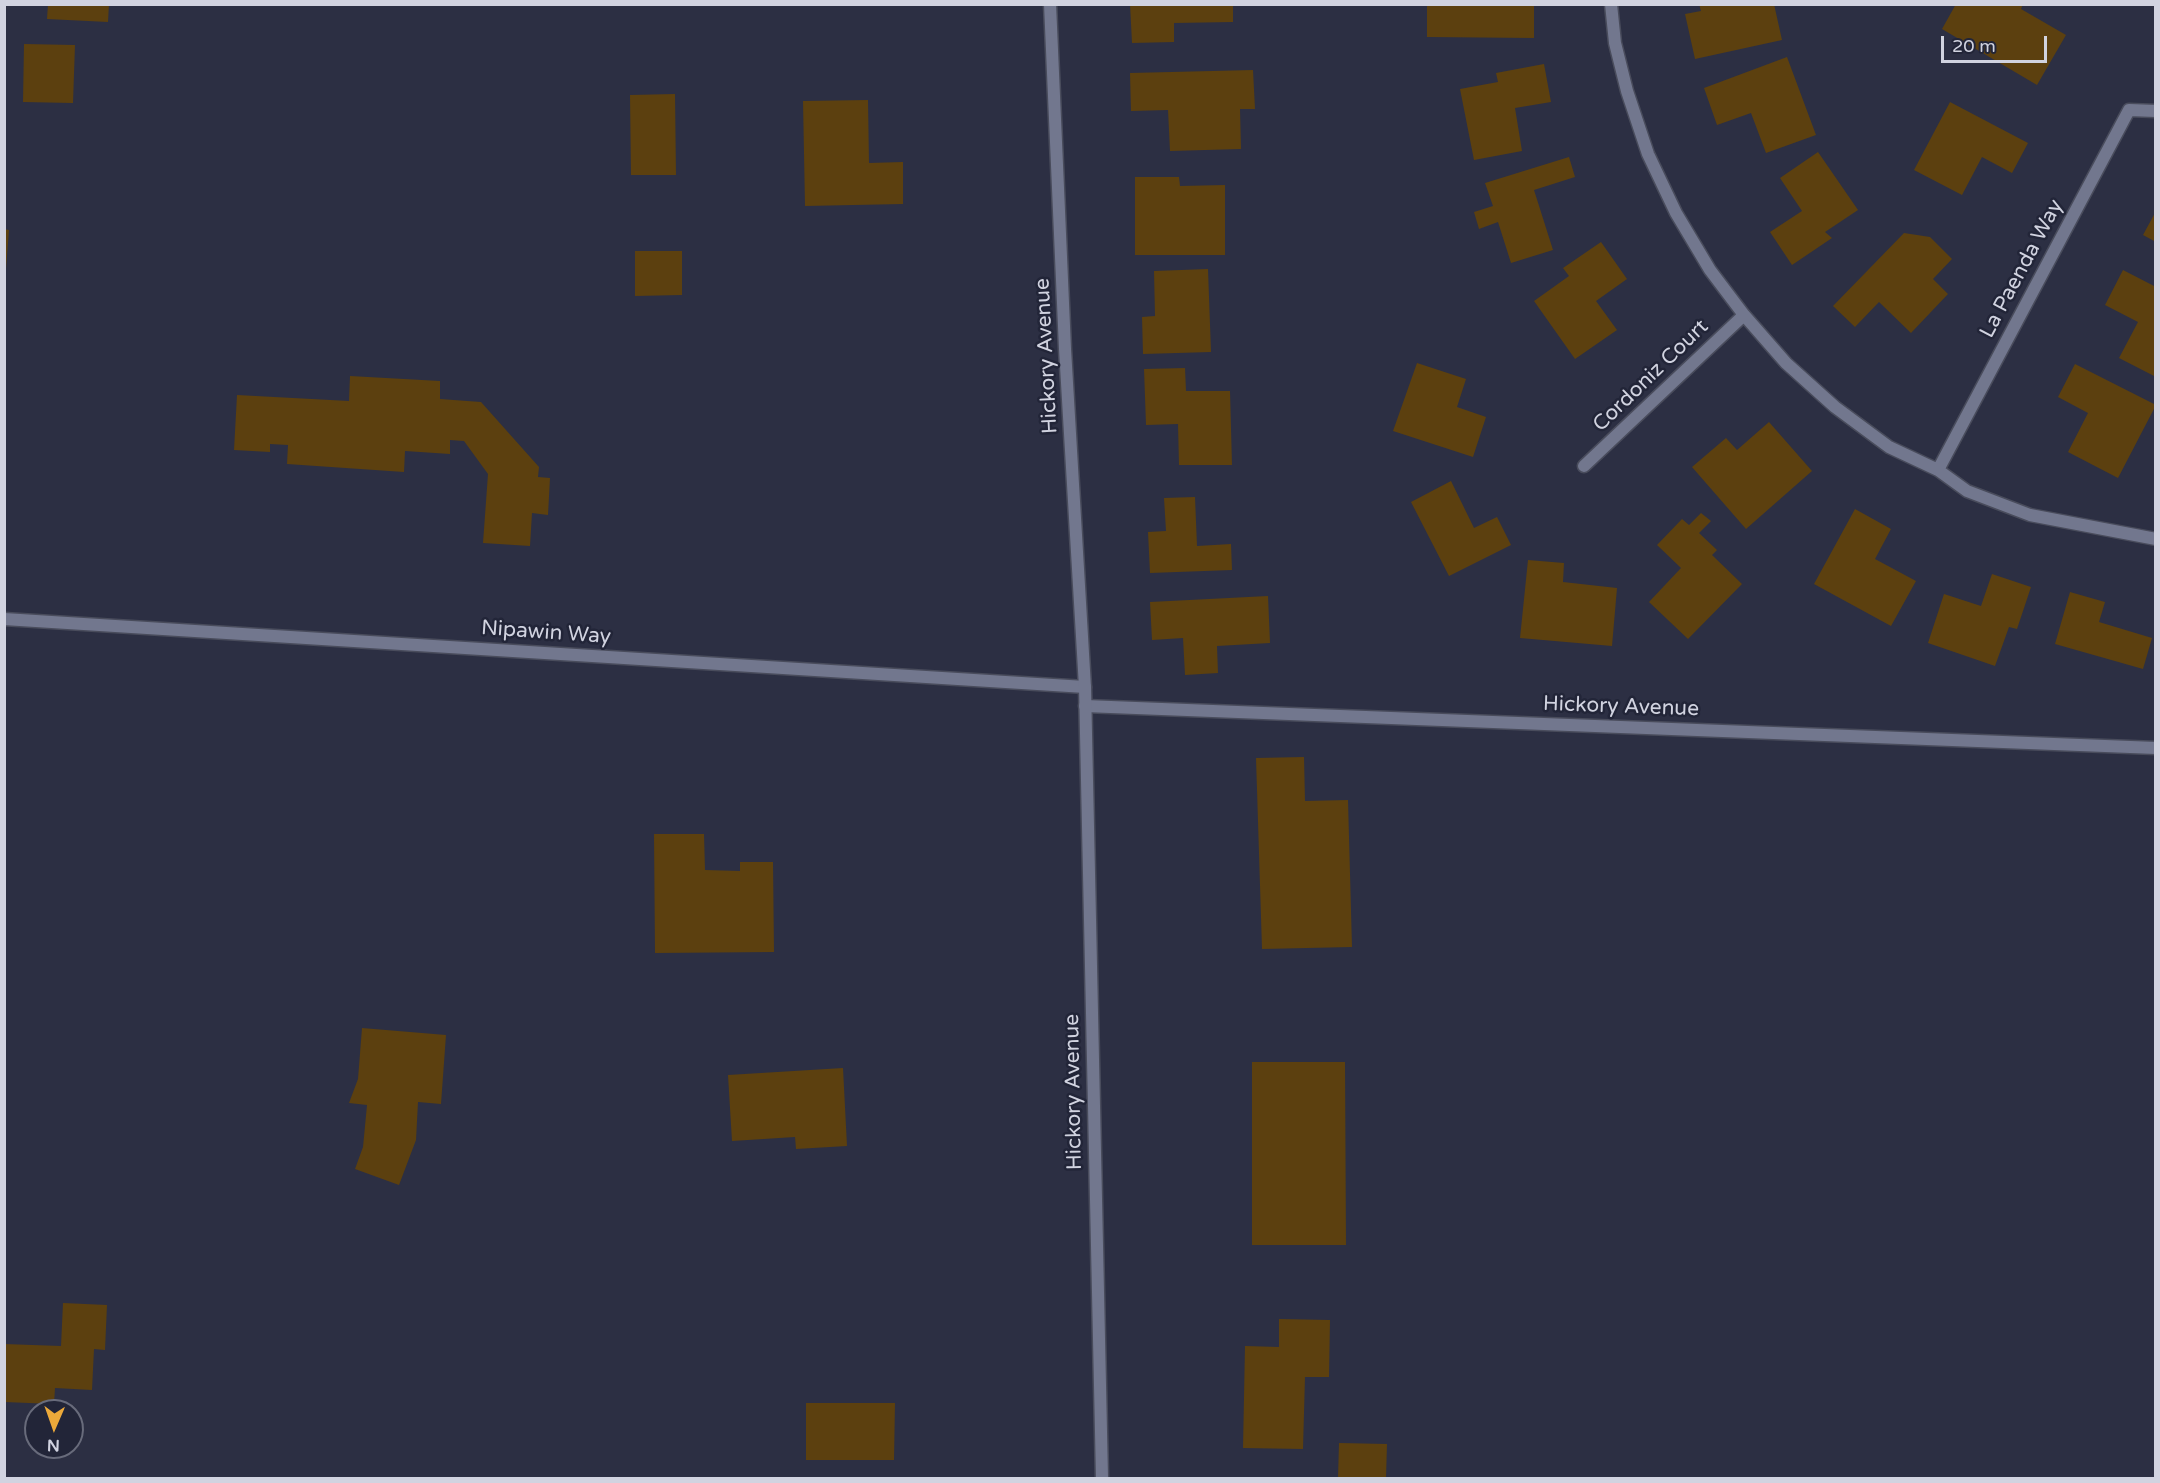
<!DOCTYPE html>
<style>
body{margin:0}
#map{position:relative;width:2160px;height:1483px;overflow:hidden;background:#2c2f43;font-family:"Varela Round",sans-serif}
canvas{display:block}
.frame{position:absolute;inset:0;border:6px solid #d1d3e0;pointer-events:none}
.north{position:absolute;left:24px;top:1399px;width:60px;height:60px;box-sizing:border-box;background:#222538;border:2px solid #686b7b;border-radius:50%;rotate:182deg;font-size:16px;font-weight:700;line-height:24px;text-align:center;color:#d1d3e0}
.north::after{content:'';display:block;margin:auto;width:21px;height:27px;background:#eca93a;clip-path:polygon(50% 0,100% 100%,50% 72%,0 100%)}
.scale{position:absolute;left:1941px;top:36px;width:106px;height:27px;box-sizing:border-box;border:3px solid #d1d3e0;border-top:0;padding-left:8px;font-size:18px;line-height:21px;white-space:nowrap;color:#d1d3e0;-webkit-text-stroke:4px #222538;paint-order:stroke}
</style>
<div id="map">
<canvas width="2160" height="1483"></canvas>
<div class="frame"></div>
<div class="north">N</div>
<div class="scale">20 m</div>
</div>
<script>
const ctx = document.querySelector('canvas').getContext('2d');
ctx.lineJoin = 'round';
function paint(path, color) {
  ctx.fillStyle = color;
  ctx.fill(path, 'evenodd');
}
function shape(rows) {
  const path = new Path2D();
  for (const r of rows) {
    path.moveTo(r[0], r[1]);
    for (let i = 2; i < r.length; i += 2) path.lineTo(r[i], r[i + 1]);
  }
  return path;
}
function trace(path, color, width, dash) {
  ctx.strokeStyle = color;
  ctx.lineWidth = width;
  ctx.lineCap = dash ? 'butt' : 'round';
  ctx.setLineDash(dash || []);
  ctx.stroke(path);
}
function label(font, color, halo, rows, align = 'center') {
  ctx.font = font + ' "Varela Round",sans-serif';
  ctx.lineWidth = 5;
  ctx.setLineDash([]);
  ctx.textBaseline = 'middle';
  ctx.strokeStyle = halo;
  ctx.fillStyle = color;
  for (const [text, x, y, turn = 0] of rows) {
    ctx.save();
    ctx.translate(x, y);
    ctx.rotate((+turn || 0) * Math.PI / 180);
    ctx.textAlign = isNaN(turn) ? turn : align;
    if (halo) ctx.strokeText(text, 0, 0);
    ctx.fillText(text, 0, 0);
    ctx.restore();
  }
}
paint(shape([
 [48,4,109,4,108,22,47,19],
 [1130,4,1233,4,1233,22,1174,23,1174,42,1132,43],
 [1427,4,1534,4,1534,38,1427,37],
 [1699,4,1774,4,1782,40,1695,59,1685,14,1701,11],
 [1956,4,2023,4,2021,9,2066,35,2037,85,1942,29],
 [24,44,75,45,73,103,23,102],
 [1787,57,1816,135,1766,153,1751,113,1717,125,1704,88],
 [1544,64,1551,102,1515,108,1522,151,1474,160,1460,89,1498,82,1496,73],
 [1253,70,1255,109,1240,109,1241,149,1170,151,1168,110,1131,111,1130,73],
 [675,94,676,175,631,175,630,95],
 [868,100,869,163,903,162,903,204,805,206,803,101],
 [1950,102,2028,143,2012,173,1982,157,1962,195,1914,170],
 [1818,152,1858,210,1825,232,1832,238,1792,265,1770,232,1802,211,1780,178],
 [1569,157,1575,177,1534,190,1553,250,1511,263,1498,222,1479,229,1474,212,1493,206,1485,183],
 [1135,177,1179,177,1180,186,1225,185,1225,255,1135,255],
 [2156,211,2156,242,2143,235],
 [4,229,9,230,6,269,4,269],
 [1904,233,1930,237,1952,259,1933,279,1948,294,1911,333,1879,302,1855,327,1833,306],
 [1601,242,1627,279,1596,301,1617,330,1575,359,1534,301,1569,276,1563,268],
 [635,251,682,251,682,295,635,296],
 [1208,269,1211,352,1143,354,1142,317,1155,316,1154,271],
 [2123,270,2156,287,2156,377,2119,358,2138,322,2105,305],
 [1417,363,1466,379,1457,407,1486,417,1473,457,1393,431],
 [2075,364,2156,405,2118,478,2068,452,2088,413,2058,397],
 [1185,368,1186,391,1230,391,1232,465,1179,465,1178,424,1146,425,1144,369],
 [350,376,440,381,440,399,481,402,539,467,538,477,550,478,548,515,532,513,530,546,483,543,488,474,464,441,450,440,450,454,405,451,404,472,287,464,288,445,270,444,270,452,234,450,237,395,349,401],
 [1769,422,1812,471,1746,529,1692,467,1726,438,1737,450],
 [1451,481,1474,528,1497,517,1511,545,1449,576,1411,502],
 [1195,497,1197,546,1231,544,1232,570,1150,573,1148,532,1166,531,1164,498],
 [1855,509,1891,529,1875,559,1916,581,1891,626,1814,584],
 [1701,513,1711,521,1699,533,1717,550,1712,555,1742,584,1688,639,1649,602,1681,568,1657,545,1682,519,1689,525],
 [1528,560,1564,563,1563,582,1617,588,1612,646,1520,638],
 [1992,574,2031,587,2017,629,2009,627,1995,666,1928,643,1944,594,1981,606],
 [2070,592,2105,602,2099,622,2152,638,2143,669,2055,644],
 [1268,596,1270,643,1217,646,1218,673,1185,675,1183,638,1152,640,1150,602],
 [1304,757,1305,801,1348,800,1352,947,1262,949,1256,758],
 [654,834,704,834,705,870,740,871,740,862,773,862,774,952,655,953],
 [362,1028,446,1035,441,1104,418,1102,416,1140,399,1185,355,1169,363,1147,367,1105,349,1103,358,1079],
 [1252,1062,1345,1062,1346,1245,1252,1245],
 [843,1068,847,1146,796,1149,795,1137,732,1141,728,1075],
 [63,1303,107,1305,105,1350,94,1349,92,1390,55,1388,54,1404,4,1402,4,1344,61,1346],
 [1279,1319,1330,1320,1329,1377,1305,1377,1303,1449,1243,1448,1245,1346,1279,1347],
 [806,1403,895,1403,894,1460,806,1460],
 [1339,1443,1387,1444,1386,1478,1338,1478]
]), '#5c400f');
const minor = shape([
 [1611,4,1615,43,1627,91,1648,154,1676,213,1710,270,1744,315,1786,363,1835,407,1889,447,1938,470,1967,491,2030,515,2156,539],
 [1584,466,1744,315],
 [1938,470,2129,110,2156,111],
 [4,619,1085,687],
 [1085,706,2156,748]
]);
const tertiary = shape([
 [1050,4,1065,349,1085,687,1102,1478]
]);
trace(minor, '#494c5c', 15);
trace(tertiary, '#494c5c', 15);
trace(minor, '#72778e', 12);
trace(tertiary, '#72778e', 12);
label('21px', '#d1d3e0', '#222538', [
 ["La Paenda Way",2022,269,-62],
 ["Hickory Avenue",1047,356,-93],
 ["Cordoniz Court",1651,376,-44],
 ["Nipawin Way",546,633,4],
 ["Hickory Avenue",1621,707,2],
 ["Hickory Avenue",1074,1092,-91]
]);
</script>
